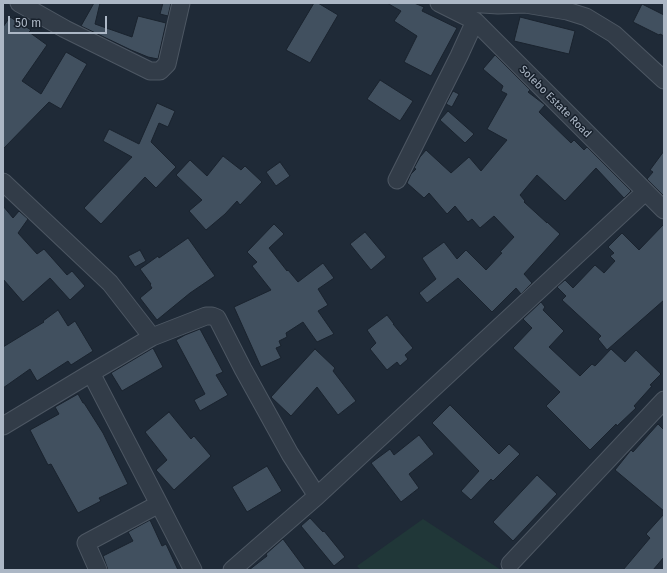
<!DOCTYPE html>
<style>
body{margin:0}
#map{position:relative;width:667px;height:573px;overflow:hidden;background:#1f2a37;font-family:"Fira Sans",sans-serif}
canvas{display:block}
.frame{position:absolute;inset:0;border:4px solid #acb7c5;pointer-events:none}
.scale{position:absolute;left:8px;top:16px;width:99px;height:18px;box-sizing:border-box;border:2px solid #acb7c5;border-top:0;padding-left:5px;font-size:12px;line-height:14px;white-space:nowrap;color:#acb7c5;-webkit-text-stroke:3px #18212c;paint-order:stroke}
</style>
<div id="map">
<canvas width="667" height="573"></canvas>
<div class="frame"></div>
<div class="scale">50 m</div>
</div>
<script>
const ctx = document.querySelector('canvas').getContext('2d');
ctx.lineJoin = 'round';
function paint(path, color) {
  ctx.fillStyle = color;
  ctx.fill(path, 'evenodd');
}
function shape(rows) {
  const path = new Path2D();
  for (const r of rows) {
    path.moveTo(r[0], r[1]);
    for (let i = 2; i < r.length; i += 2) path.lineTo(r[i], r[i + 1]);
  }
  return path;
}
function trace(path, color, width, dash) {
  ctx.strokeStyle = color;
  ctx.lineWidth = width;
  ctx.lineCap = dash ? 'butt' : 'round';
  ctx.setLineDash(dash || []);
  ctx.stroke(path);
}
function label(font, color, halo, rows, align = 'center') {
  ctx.font = font + ' "Fira Sans",sans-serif';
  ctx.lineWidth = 3;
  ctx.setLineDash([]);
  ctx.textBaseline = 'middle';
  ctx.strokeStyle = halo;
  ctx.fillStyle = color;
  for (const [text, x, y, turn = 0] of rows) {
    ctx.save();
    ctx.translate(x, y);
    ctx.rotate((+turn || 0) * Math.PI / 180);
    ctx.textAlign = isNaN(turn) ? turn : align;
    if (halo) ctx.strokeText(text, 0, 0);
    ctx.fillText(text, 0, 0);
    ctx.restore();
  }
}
paint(shape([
 [423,519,501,570,361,570,357,566]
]), '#203738');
const building = shape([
 [94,3,100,3,95,24,132,37,138,16,166,23,158,59,148,57,131,50,81,26,94,3],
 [163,3,171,3,168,16,160,14,163,3],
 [314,3,318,3,338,15,310,63,286,50,314,3],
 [387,3,414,3,424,7,422,11,457,28,431,76,404,62,417,36,394,21,401,11,387,3],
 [642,4,664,15,664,36,660,34,659,35,633,22,642,4],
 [10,17,31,30,29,32,47,45,22,81,41,94,66,52,87,64,61,109,49,102,3,149,3,27,10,17],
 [520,17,575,31,569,54,514,41,520,17],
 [495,55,530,90,528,92,545,105,539,112,571,143,574,140,584,150,587,147,631,191,624,198,596,168,565,201,537,175,520,195,525,201,524,202,547,223,547,222,560,234,524,274,532,283,521,294,516,288,492,312,458,278,427,303,419,293,436,279,422,258,444,242,457,259,466,250,486,270,502,253,500,252,514,237,494,216,480,228,472,219,468,222,455,206,447,214,429,193,424,198,407,183,411,174,416,169,414,168,420,157,426,150,451,173,469,157,481,171,507,140,487,129,507,94,501,91,503,86,483,69,495,55],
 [380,80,413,101,400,121,367,99,380,80],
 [453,91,459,94,452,107,446,104,453,91],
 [157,103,175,111,168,127,159,123,151,142,176,167,156,188,145,177,101,224,84,208,132,157,103,141,109,129,139,144,157,103],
 [448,111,474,134,465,143,440,120,448,111],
 [664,151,664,196,647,179,653,172,650,170,664,151],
 [223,156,241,170,245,166,262,182,240,205,237,201,225,214,206,230,189,211,202,200,176,175,190,160,207,176,223,156],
 [280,162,290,176,276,186,266,172,280,162],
 [3,206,13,218,19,211,28,219,18,233,37,254,44,249,67,275,72,271,85,286,70,300,50,278,23,302,3,279,3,206],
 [274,224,284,234,269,248,287,271,288,270,298,282,323,263,334,278,318,289,328,305,318,311,334,334,317,342,303,322,286,333,287,337,279,341,281,346,276,348,281,358,261,367,234,307,271,290,252,266,257,262,247,252,274,224],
 [664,224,664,300,607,350,598,339,601,336,562,300,566,296,557,287,565,280,573,288,595,265,604,273,615,261,610,256,614,253,608,247,622,233,639,250,664,224],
 [365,232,386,257,371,270,350,244,365,232],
 [188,238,215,276,190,293,157,320,140,298,152,288,150,285,151,284,140,269,158,256,159,258,188,238],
 [140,250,146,261,135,267,128,256,140,250],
 [541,302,545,307,543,310,564,331,549,347,580,376,592,364,595,366,611,349,625,362,636,350,661,374,650,385,652,386,634,406,636,408,617,426,616,424,590,450,546,406,560,392,513,348,532,328,523,319,541,302],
 [58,310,68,326,75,321,93,351,71,365,68,361,37,381,30,369,3,388,3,347,44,322,43,321,58,310],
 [387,315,394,324,393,324,413,348,405,355,408,359,400,366,397,362,387,370,370,349,376,343,367,330,387,315],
 [200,329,223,372,216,375,228,395,200,411,194,400,205,394,176,340,185,335,200,329],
 [153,348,163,367,122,391,111,373,153,348],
 [315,349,335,368,333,371,356,401,338,415,317,387,291,416,271,397,315,349],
 [78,394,83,403,84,403,103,433,128,484,99,498,101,501,78,513,51,464,48,465,30,430,59,414,55,407,78,394],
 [450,405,499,454,509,444,520,454,493,481,491,479,471,500,461,491,479,471,432,423,450,405],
 [169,412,191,439,194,436,211,456,174,490,156,470,167,460,145,432,169,412],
 [658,424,664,430,664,511,615,470,631,450,633,452,658,424],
 [419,435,434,454,409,474,419,488,401,502,371,463,390,449,394,455,419,435],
 [267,466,282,491,247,512,232,487,267,466],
 [537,475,557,494,513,541,493,522,537,475],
 [664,514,664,557,653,570,623,570,650,538,646,534,664,514],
 [310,518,323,532,324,531,345,557,334,566,301,526,310,518],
 [150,520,162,546,166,544,178,570,108,570,103,556,133,541,128,532,150,520],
 [283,539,306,570,249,570,267,556,266,554,283,539]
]);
paint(building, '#41505f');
trace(building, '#1a232e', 1);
const minor = shape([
 [19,3,65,29,150,71,160,71,167,64,181,3],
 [439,3,475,21,664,210],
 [467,3,498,5,525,4,567,11,586,17,614,34,664,80],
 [397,180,459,56,475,21],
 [3,182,110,283,152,337],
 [91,373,159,504,193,570],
 [3,426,91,373,152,337,206,316,212,316,217,318,243,369,290,454,317,496],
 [510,564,664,400],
 [98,570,86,543,159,504],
 [232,570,317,496,645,192]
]);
trace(minor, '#4d5763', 19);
trace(minor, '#323c48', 17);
label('11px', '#acb7c5', '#18212c', [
 ["Solebo Estate Road",555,102,45]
]);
</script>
